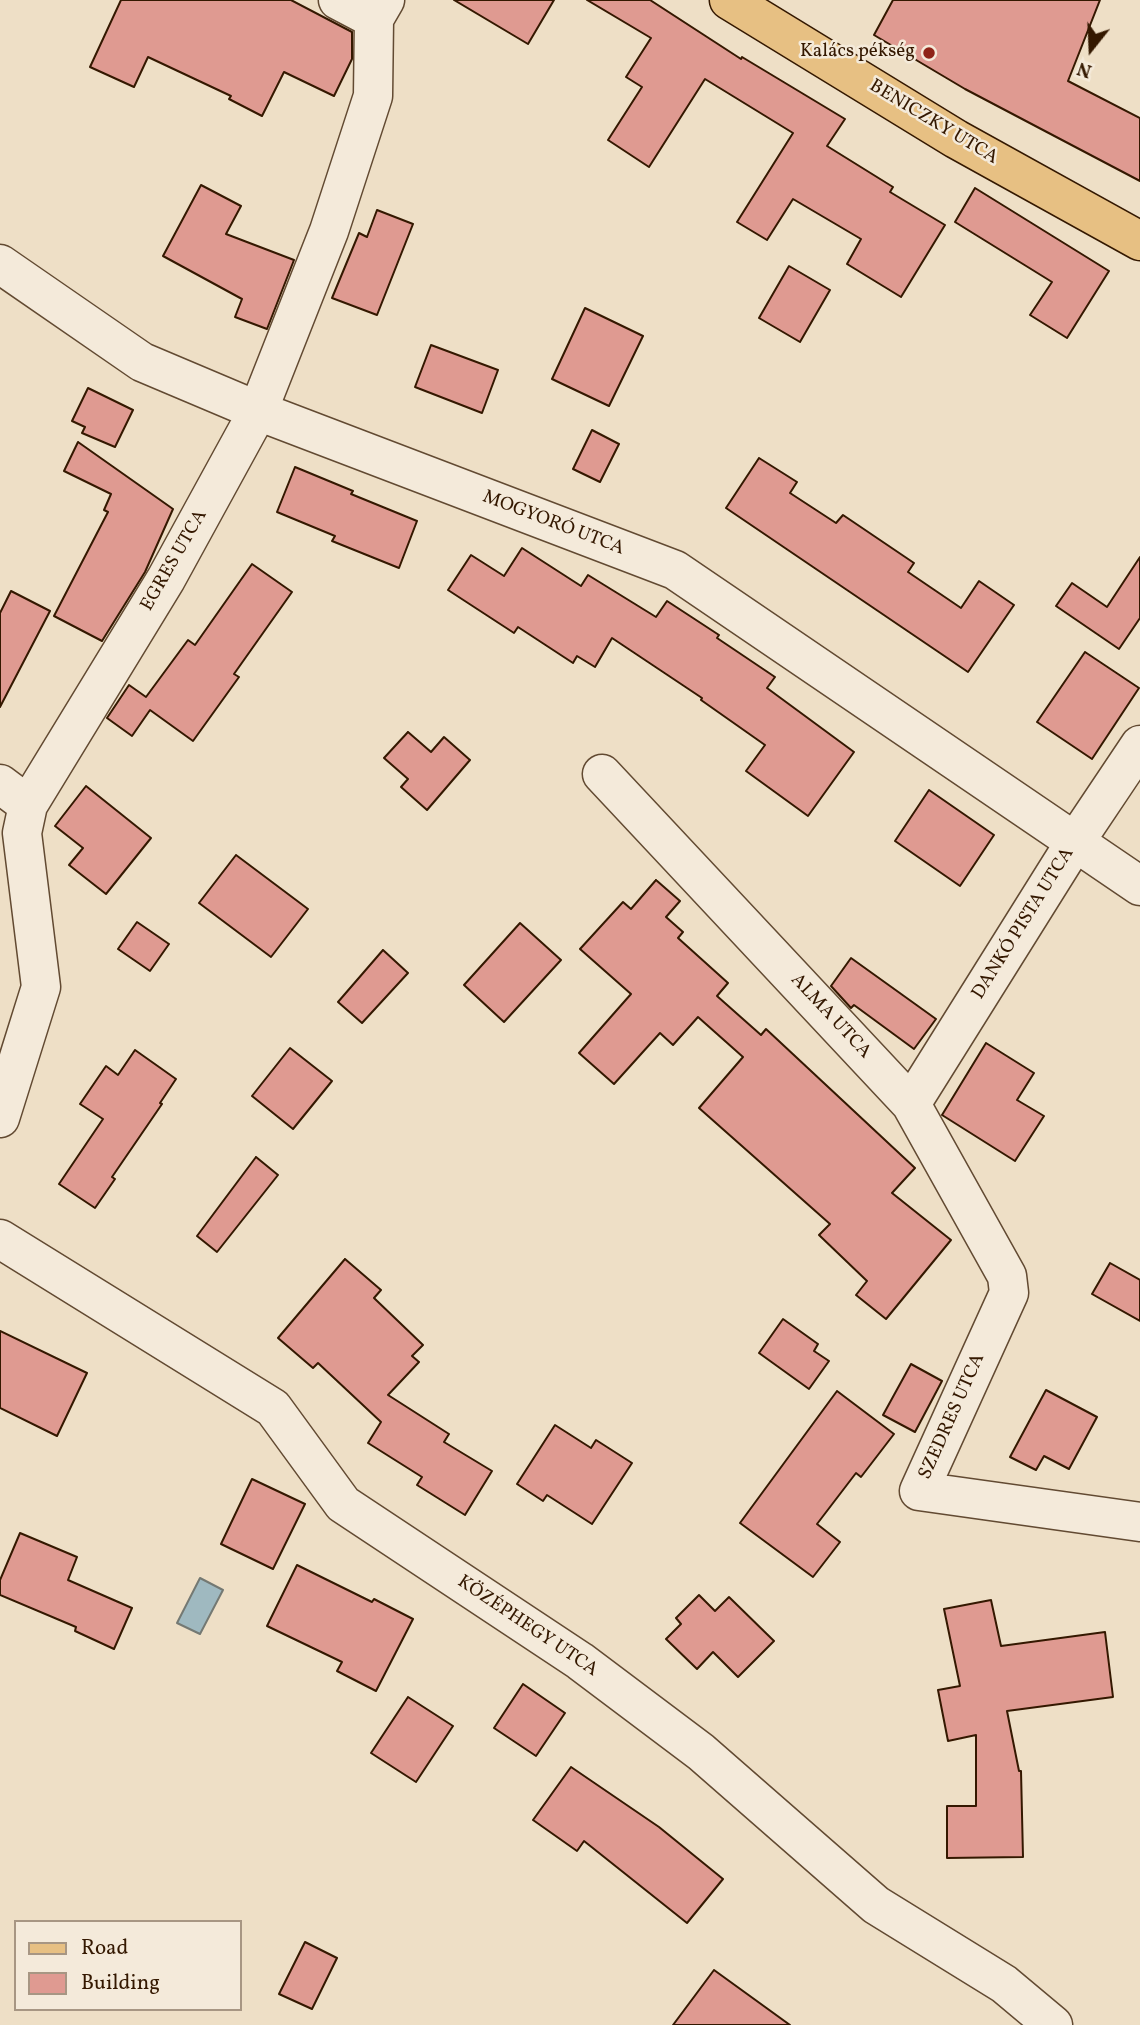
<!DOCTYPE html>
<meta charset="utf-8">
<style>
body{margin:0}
#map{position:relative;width:1140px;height:2025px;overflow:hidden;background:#eedfc6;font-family:Vollkorn,serif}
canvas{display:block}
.legend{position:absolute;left:14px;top:1920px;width:228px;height:91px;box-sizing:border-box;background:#f4eada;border:2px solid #a79683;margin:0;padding:9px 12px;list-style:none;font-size:21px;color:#341800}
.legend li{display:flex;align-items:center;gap:14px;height:35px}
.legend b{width:35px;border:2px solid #a79683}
.north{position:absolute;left:1056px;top:14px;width:70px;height:70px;-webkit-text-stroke:5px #f4eada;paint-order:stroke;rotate:198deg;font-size:19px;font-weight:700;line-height:28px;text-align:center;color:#341800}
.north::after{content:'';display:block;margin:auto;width:24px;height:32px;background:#341800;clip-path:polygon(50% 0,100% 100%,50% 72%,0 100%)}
</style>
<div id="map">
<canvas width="1140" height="2025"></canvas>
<ul class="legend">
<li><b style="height:9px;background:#e7c083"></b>Road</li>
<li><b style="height:19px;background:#df9a91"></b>Building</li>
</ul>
<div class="north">N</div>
</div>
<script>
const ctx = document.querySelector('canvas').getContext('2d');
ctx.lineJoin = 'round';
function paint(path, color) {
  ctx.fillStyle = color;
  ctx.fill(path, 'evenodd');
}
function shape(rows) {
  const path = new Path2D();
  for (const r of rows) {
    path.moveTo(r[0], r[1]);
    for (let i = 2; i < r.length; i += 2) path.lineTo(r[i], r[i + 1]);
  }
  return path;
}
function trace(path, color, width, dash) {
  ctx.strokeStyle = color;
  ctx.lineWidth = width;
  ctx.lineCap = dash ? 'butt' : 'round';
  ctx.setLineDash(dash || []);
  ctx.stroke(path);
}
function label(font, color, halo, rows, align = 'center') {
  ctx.font = font + ' Vollkorn,serif';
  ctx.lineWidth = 5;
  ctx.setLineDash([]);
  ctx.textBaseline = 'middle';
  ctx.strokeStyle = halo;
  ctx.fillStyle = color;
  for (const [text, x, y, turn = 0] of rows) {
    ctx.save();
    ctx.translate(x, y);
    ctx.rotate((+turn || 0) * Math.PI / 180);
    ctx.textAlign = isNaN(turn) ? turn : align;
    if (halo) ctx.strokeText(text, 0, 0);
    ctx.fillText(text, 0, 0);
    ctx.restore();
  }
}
const water = shape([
 [200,1578,223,1590,200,1634,177,1623,200,1578]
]);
paint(water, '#9fb9c0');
trace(water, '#747973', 2);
const building = shape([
 [121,0,291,0,352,32,352,59,334,96,284,72,262,116,229,99,231,96,148,57,134,87,90,67,121,0],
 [454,0,554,0,528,44,454,0],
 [587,0,650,0,741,59,742,57,845,119,827,146,893,187,890,192,945,225,901,297,847,264,861,239,793,199,767,240,737,222,793,133,705,79,649,167,608,140,642,87,626,77,651,38,587,0],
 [893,0,1100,0,1068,81,1140,118,1140,181,965,89,874,35,893,0],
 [201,185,241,206,226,234,294,260,267,329,235,317,242,299,163,256,201,185],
 [975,188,1109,271,1067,338,1030,315,1052,282,955,222,975,188],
 [377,210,413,224,377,315,332,298,359,233,367,237,377,210],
 [789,266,830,290,800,342,759,318,789,266],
 [585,308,643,336,609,406,552,379,585,308],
 [431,345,498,370,482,413,415,387,431,345],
 [88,388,133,410,115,447,82,433,85,427,72,421,88,388],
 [592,430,619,444,600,482,573,469,592,430],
 [78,442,173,509,145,572,102,641,54,616,108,512,104,510,111,494,64,471,78,442],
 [759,458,797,482,790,493,836,523,843,515,914,563,908,572,961,608,979,581,1014,605,968,672,726,508,759,458],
 [295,467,353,491,351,494,417,521,399,568,332,541,335,536,277,512,295,467],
 [522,548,581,586,588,575,656,617,667,601,719,635,717,638,775,677,767,688,854,752,808,816,746,771,765,745,701,700,702,698,612,638,595,667,577,656,573,663,518,627,514,633,448,590,471,555,504,576,522,548],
 [1140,557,1140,618,1119,649,1056,606,1072,583,1107,607,1140,557],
 [252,564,292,592,234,674,239,677,193,741,150,710,132,736,107,718,129,685,146,697,188,640,195,645,252,564],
 [11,591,50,611,0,707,0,613,11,591],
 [1085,652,1139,688,1092,759,1037,722,1085,652],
 [408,732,431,752,444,737,470,760,427,810,401,787,408,779,384,758,408,732],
 [86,786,151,838,106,894,69,865,83,848,55,826,86,786],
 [929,790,994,835,960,886,895,841,929,790],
 [236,855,308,909,271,957,199,903,236,855],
 [656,880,680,901,666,917,683,932,678,938,728,983,717,996,761,1035,766,1029,915,1168,892,1193,951,1240,886,1319,856,1295,867,1281,819,1235,830,1224,699,1108,743,1057,698,1017,673,1045,660,1033,614,1084,579,1053,631,994,580,949,623,902,631,909,656,880],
 [137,922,169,944,150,971,118,949,137,922],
 [520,923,561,960,504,1022,464,985,520,923],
 [383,950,408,973,362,1023,338,1002,383,950],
 [851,958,936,1019,914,1049,854,1005,851,1008,831,986,851,958],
 [986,1043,1034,1073,1017,1100,1044,1116,1015,1161,942,1115,986,1043],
 [290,1048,332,1081,293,1129,252,1096,290,1048],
 [135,1050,176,1079,160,1103,162,1104,112,1177,115,1179,95,1208,59,1184,103,1119,80,1104,106,1066,118,1075,135,1050],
 [256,1157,278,1175,217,1252,197,1236,256,1157],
 [345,1259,381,1290,374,1298,423,1345,412,1356,419,1362,388,1395,449,1434,444,1442,492,1471,465,1515,417,1485,422,1477,368,1443,381,1422,318,1363,313,1368,278,1338,345,1259],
 [1110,1263,1140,1280,1140,1321,1092,1294,1110,1263],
 [783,1319,818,1344,814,1351,829,1361,809,1389,759,1353,783,1319],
 [0,1331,87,1373,57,1436,0,1408,0,1331],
 [911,1364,942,1381,915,1432,883,1415,911,1364],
 [1046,1390,1097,1417,1069,1469,1044,1456,1036,1470,1010,1457,1046,1390],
 [837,1391,894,1434,861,1477,856,1473,817,1524,840,1542,813,1577,740,1523,837,1391],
 [555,1425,591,1448,596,1440,632,1463,592,1524,547,1495,543,1501,517,1484,555,1425],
 [252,1479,305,1504,273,1569,221,1544,252,1479],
 [20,1533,77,1557,68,1580,132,1608,114,1649,75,1631,76,1627,0,1595,0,1580,20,1533],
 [297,1565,372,1602,374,1599,413,1619,376,1691,337,1671,342,1662,267,1626,297,1565],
 [699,1595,715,1611,729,1597,774,1641,738,1677,713,1652,697,1669,666,1639,681,1624,676,1618,699,1595],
 [991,1600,1001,1646,1105,1632,1113,1697,1007,1711,1019,1771,1021,1771,1023,1857,947,1858,947,1806,976,1806,976,1735,948,1741,938,1690,960,1686,944,1609,991,1600],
 [523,1684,565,1713,536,1756,494,1728,523,1684],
 [408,1697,453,1726,416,1782,371,1753,408,1697],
 [571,1767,659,1827,723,1879,687,1923,584,1841,577,1851,533,1820,571,1767],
 [305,1942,337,1958,312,2009,279,1994,305,1942],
 [714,1970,790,2025,673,2025,714,1970]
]);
paint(building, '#df9a91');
trace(building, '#341800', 2);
const minor = shape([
 [338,0,374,19],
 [0,264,142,362,258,411,675,570,1140,886],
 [602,774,911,1104,1007,1276,1009,1293,919,1491,1140,1522],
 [0,784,28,805],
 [911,1104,1075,842,1140,745],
 [0,1118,41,987,22,833,28,805,166,579,258,411,329,231,373,96,374,19,385,0],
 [0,1239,273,1408,343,1504,580,1661,701,1752,876,1905,1004,1984,1053,2025]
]);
const major = shape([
 [729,0,956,139,1140,241]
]);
trace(minor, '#624a32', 41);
trace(major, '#341800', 41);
trace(minor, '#f4eada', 38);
trace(major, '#e7c083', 38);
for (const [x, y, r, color] of [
 [929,53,7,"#8f2418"]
]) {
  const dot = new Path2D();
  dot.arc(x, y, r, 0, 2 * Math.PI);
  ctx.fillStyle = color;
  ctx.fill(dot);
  trace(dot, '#f4eada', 2.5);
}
label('19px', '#341800', '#f4eada', [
 ["Kalács pékség",915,53]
], 'right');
label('19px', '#341800', '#f4eada', [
 ["BENICZKY UTCA",933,123,31],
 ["MOGYORÓ UTCA",553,524,21],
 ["EGRES UTCA",175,561,-60],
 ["DANKÓ PISTA UTCA",1024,924,-58],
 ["ALMA UTCA",830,1017,47],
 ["SZEDRES UTCA",953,1417,-66],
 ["KÖZÉPHEGY UTCA",527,1627,34]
]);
</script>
